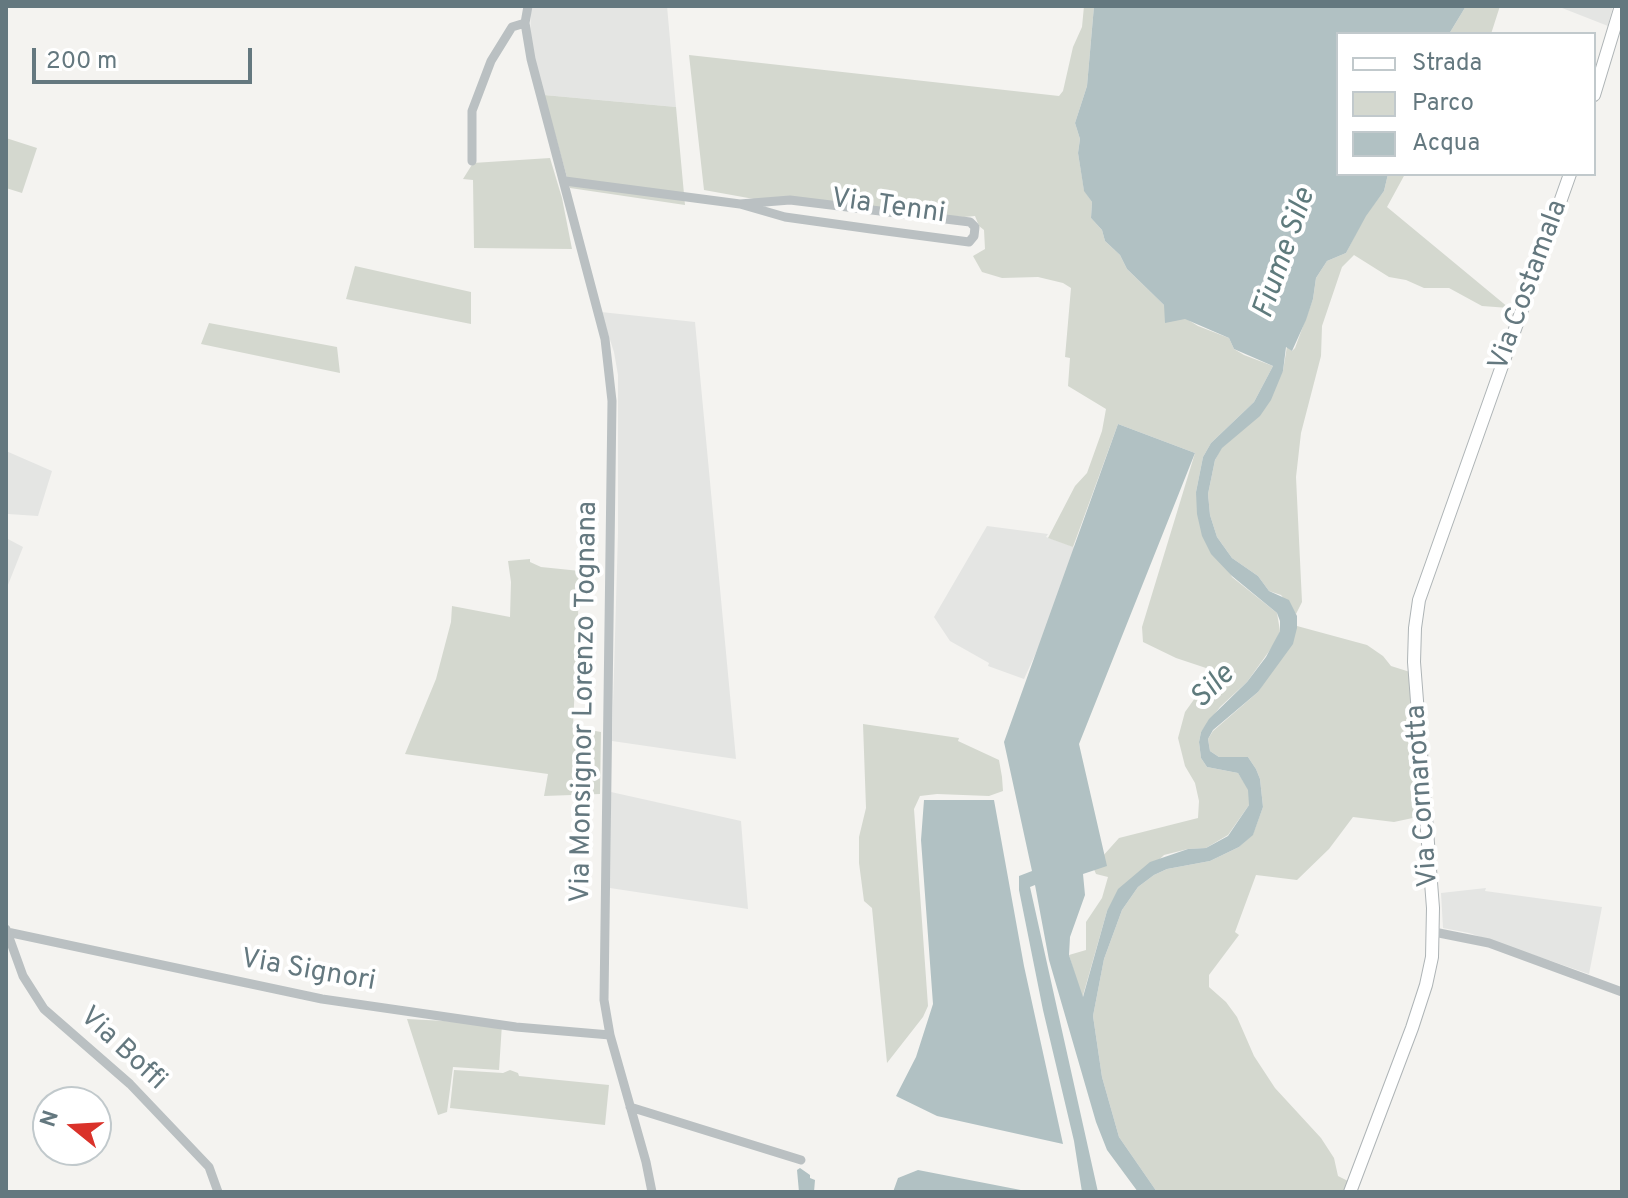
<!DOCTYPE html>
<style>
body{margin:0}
#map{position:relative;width:1628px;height:1198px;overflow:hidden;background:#f4f3f0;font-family:Overpass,sans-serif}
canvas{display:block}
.frame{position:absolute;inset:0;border:8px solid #64787f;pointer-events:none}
.legend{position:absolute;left:1336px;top:32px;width:260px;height:144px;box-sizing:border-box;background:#fff;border:2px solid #c1c9cc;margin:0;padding:10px 14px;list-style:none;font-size:24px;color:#64787f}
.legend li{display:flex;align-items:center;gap:16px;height:40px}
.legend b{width:40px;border:2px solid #c1c9cc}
.north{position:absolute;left:32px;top:1086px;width:80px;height:80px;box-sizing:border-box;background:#fff;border:2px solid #c1c9cc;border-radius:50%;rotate:288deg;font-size:22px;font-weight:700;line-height:32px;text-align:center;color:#64787f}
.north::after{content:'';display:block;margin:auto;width:28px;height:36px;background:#da322a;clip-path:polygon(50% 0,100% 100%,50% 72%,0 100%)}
.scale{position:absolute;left:32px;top:48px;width:220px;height:36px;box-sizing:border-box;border:4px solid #64787f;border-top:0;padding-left:10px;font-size:24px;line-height:28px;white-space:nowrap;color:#64787f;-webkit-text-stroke:6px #fff;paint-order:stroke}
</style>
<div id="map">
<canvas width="1628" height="1198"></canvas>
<div class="frame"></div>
<ul class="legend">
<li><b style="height:10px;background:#fff"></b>Strada</li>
<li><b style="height:22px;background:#d4d8cf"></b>Parco</li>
<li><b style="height:22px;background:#b1c1c3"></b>Acqua</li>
</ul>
<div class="north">N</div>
<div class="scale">200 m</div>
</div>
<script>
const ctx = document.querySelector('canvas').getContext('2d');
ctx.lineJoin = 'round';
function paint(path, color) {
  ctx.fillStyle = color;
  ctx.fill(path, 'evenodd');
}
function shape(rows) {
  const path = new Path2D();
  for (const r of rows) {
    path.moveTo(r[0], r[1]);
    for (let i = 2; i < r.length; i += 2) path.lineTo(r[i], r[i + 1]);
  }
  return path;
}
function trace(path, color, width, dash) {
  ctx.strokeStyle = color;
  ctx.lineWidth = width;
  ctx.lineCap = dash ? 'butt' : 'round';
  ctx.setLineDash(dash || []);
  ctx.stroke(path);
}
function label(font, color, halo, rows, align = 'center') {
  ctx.font = font + ' Overpass,sans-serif';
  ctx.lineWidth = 8;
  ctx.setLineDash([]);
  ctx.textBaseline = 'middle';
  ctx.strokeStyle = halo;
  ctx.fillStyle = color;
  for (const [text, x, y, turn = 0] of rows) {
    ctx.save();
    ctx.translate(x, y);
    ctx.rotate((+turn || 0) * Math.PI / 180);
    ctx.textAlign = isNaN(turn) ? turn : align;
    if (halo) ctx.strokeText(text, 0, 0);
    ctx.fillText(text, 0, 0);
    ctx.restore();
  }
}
paint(shape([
 [531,6,667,6,676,107,544,95,530,40],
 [1557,6,1613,6,1608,26],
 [601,312,695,322,736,759,612,741,618,533,618,375,614,352],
 [6,451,52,471,38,516,8,514,6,516],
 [987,526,1048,534,1046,537,1083,550,1024,679,988,666,989,663,950,641,934,617],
 [6,538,23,547,6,590],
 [611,792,741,821,748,909,610,888],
 [1486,888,1485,891,1602,907,1589,974,1469,933,1443,928,1441,893]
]), '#e4e5e3');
paint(shape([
 [1084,6,1094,6,1087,86,1075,123,1080,139,1078,153,1084,190,1092,202,1091,218,1102,230,1105,241,1120,255,1127,269,1164,305,1198,326,1229,338,1234,349,1244,355,1273,366,1254,402,1211,443,1203,457,1196,492,1232,577,1277,613,1280,631,1275,643,1247,682,1220,707,1201,732,1199,742,1201,758,1207,767,1238,773,1249,790,1249,805,1228,835,1206,848,1188,849,1164,855,1107,911,1082,999,1069,955,1086,950,1086,922,1102,898,1108,877,1096,874,1093,867,1119,838,1198,818,1199,801,1195,783,1185,766,1178,738,1185,712,1200,691,1221,673,1176,658,1143,642,1142,627,1195,453,1118,424,1073,547,1048,538,1075,486,1087,473,1102,431,1106,409,1068,386,1070,358,1065,357,1071,288,1063,283,1038,277,1002,278,982,272,973,256,985,249,984,230,979,226,975,216,964,217,765,201,704,190,689,55,1059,96,1063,91,1073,47,1082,27],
 [1466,6,1500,6,1491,34,1449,34],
 [544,95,676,107,685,205,570,188],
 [6,138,37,148,22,193,6,188],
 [550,158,562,198,572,249,474,248,473,180,463,179,473,163],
 [1388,174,1405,174,1387,207,1509,308,1482,306,1449,288,1424,288,1406,280,1389,277,1354,255,1342,267,1322,326,1321,356,1301,433,1296,477,1302,602,1296,614,1281,595,1269,591,1258,576,1232,558,1217,537,1210,515,1208,494,1215,460,1221,448,1239,432,1283,371,1287,346,1292,351,1295,348,1313,299,1316,278,1327,261,1346,253,1365,216,1384,191],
 [355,266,471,292,471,324,346,299],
 [209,323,337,347,340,373,201,344],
 [530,559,530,562,541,567,580,571,573,727,601,732,600,794,544,796,548,774,405,754,436,679,451,622,452,606,510,617,511,582,508,561],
 [1297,626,1367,645,1383,656,1391,666,1410,672,1422,816,1394,822,1353,817,1329,849,1297,880,1256,875,1235,932,1239,935,1209,975,1209,987,1226,1002,1237,1017,1254,1056,1275,1088,1321,1138,1334,1158,1338,1176,1350,1182,1347,1192,1157,1192,1119,1137,1102,1077,1093,1016,1104,959,1122,910,1138,887,1154,875,1167,869,1210,861,1239,847,1253,834,1263,807,1260,779,1256,769,1248,757,1219,757,1210,751,1208,739,1213,731,1258,692],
 [863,724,959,738,958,741,999,760,1002,777,1003,791,989,796,937,794,920,796,914,809,928,1006,923,1017,887,1063,872,908,864,901,859,863,859,837,866,808],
 [407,1019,502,1024,499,1070,453,1067,447,1112,438,1115],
 [454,1070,503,1073,510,1070,518,1073,519,1076,609,1085,605,1125,450,1108]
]), '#d4d8cf');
paint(shape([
 [1094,6,1466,6,1449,34,1338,34,1338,174,1388,174,1384,191,1366,216,1346,253,1327,261,1316,278,1313,299,1306,320,1292,351,1286,347,1283,371,1271,400,1260,416,1222,448,1215,460,1208,494,1210,515,1217,537,1232,558,1258,576,1269,591,1289,600,1297,616,1297,628,1293,644,1258,692,1213,730,1208,739,1210,751,1219,757,1248,757,1256,769,1260,779,1263,807,1253,835,1239,847,1210,861,1167,869,1154,875,1138,887,1122,910,1104,959,1093,1016,1102,1077,1119,1137,1157,1192,1138,1192,1107,1150,1096,1122,1049,960,1035,885,1030,887,1098,1192,1082,1192,1074,1141,1043,1010,1019,890,1019,876,1032,871,1004,742,1118,424,1195,453,1079,744,1107,866,1083,874,1085,895,1070,937,1069,955,1083,997,1107,911,1118,889,1150,862,1188,849,1206,848,1228,836,1249,805,1248,790,1238,773,1207,767,1201,758,1199,742,1201,732,1209,719,1247,682,1266,657,1280,631,1280,621,1277,613,1232,576,1211,554,1202,536,1197,514,1196,492,1203,457,1211,443,1254,402,1273,366,1234,349,1229,338,1185,319,1165,323,1164,305,1127,269,1120,255,1105,241,1102,230,1091,218,1092,202,1084,191,1078,153,1080,139,1075,123,1087,86],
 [924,800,994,800,1024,966,1063,1144,937,1116,896,1096,916,1057,933,1004,921,840],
 [800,1168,810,1175,810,1178,815,1180,814,1192,799,1192,797,1170],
 [918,1170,1031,1192,893,1192,898,1178]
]), '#b1c1c3');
const major = shape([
 [1594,95,1621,6],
 [1350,1192,1412,1028,1426,985,1432,957,1433,908,1414,662,1415,628,1419,600,1570,174]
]);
trace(major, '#aeb4b6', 14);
trace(shape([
 [528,6,525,23,531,59,605,339,612,401,604,1000,610,1035,646,1162,652,1192],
 [472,161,472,111,491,61,512,27,525,23],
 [565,181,740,204,785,217,871,229,969,242,974,236,975,227,970,222,790,200,740,204],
 [6,929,23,976,44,1009,130,1084,209,1167,218,1192],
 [7,932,322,999,516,1027,610,1035],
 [1434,932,1489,943,1622,992],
 [630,1107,801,1160]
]), '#bac0c2', 9);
trace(major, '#fff', 12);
label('28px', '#64787f', '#fff', [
 ["Via Tenni",888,208,8],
 ["Via Costamala",1530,286,-70],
 ["Via Monsignor Lorenzo Tognana",586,702,-89],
 ["Via Cornarotta",1424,796,-94],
 ["Via Signori",308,972,10],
 ["Via Boffi",122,1050,43]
]);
label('italic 30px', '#5f7b7d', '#fff', [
 ["Fiume Sile",1286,254,-71],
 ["Sile",1214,688,-45]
]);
</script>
